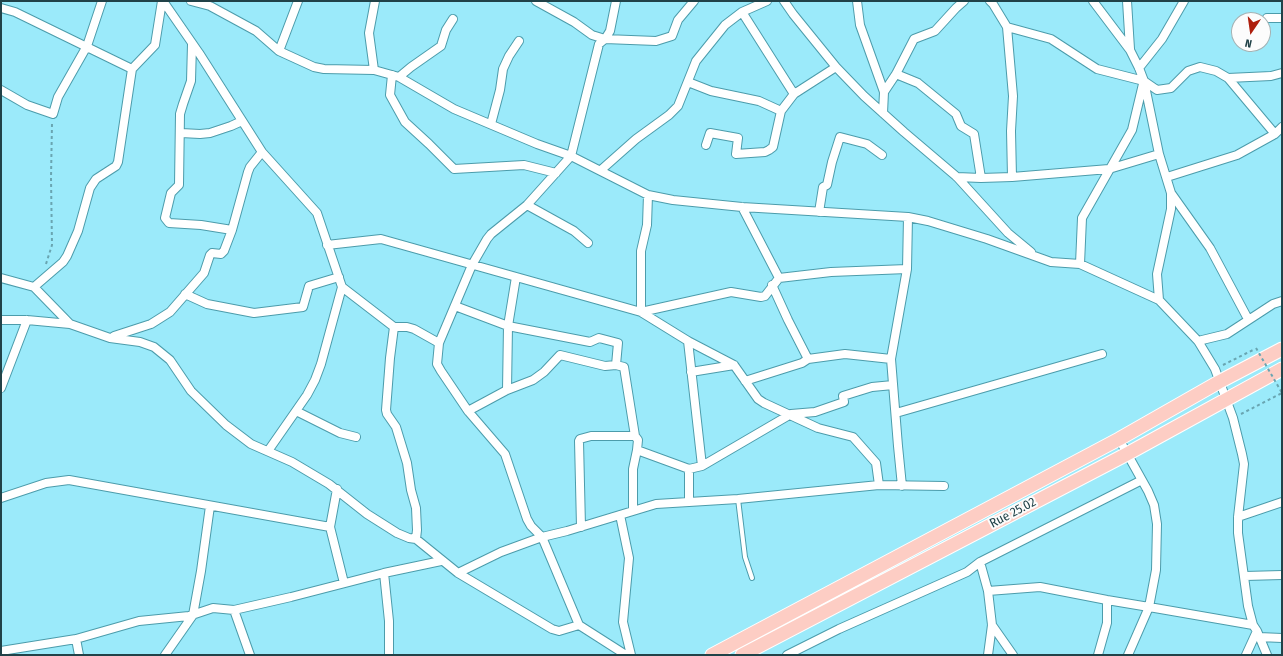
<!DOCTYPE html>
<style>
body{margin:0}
#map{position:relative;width:1283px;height:656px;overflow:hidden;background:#9beafa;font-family:"Fira Sans Condensed",sans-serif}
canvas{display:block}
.frame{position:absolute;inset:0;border:2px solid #214248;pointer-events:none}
.north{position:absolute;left:1231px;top:12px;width:40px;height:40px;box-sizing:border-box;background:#fcfcfc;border:1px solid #a4b2b4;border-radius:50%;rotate:193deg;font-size:11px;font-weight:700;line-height:16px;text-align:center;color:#214248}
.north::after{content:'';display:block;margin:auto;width:14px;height:18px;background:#ae1f0d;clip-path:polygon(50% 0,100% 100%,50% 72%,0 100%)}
</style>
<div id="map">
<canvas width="1283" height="656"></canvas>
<div class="frame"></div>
<div class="north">N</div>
</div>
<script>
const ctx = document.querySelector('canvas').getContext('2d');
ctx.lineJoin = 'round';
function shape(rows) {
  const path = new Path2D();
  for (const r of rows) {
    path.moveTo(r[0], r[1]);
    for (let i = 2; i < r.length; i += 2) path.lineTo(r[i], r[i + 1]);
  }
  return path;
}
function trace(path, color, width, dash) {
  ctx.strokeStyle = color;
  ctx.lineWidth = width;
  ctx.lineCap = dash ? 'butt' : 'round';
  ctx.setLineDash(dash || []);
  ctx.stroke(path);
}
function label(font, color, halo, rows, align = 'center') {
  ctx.font = font + ' "Fira Sans Condensed",sans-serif';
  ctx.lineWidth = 4;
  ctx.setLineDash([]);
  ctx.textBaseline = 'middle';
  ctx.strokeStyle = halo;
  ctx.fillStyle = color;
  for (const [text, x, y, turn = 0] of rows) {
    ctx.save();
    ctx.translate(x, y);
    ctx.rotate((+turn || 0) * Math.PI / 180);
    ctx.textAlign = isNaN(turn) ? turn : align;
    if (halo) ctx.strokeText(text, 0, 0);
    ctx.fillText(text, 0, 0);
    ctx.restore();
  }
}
const service = shape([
 [738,499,745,557,752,578]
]);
const minor = shape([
 [163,1,199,53,262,152,317,213,342,287,321,364,315,380,307,395,268,451],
 [191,1,210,6,256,31,279,51,314,67,324,69,374,70,399,77,454,109,537,144,571,156,648,195,673,200,742,207,908,217,928,221,987,239,1051,262,1080,264,1159,300,1198,341,1215,369,1233,418,1242,454,1244,464,1238,517,1238,533,1248,606,1253,625,1257,631,1246,655],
 [536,1,574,22,592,35,605,39,656,41,672,36,678,20,694,1],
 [784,1,793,14,836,67,864,96,904,132,957,177,1008,233,1031,252],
 [857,1,860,25,884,92,883,113],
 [990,1,993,4,1007,27,1013,96,1011,131,1012,177],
 [1093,1,1130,50,1139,68,1144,81,1159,154,1171,193,1171,209,1157,274,1159,300],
 [1127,1,1130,49],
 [1,8,15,12,132,69],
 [742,12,794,94],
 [1267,18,1282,18],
 [1007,27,1051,39,1097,69,1144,81,1157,90,1171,88,1188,71,1200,67,1216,71,1228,78,1275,134],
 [192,44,191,81,183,104,180,114,179,185,171,193,165,218,169,223,201,225,232,230],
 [279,51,298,1],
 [1139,68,1162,39,1184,1],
 [374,70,369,33,375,1],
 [896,74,918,83,956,114,961,126,974,134,981,178],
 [392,75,390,95,405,122,429,144,454,169,524,165,556,173],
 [399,77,411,67,441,46,446,30,453,19],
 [1228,78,1271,76,1282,73],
 [688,82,711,91,759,101,781,111],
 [1,90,27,105,53,114,58,97,87,46,102,1],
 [884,92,896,74,914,39,935,31,956,8,964,1],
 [491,124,500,90,503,69,509,56,519,41],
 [181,133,200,134,210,133,231,126,242,121],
 [706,145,710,133,738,138,736,154,765,152,769,150,773,147,781,111,794,94,836,67],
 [601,170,636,139,669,115,678,106,696,61,725,25,742,12,767,1],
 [957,177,981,178,1012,177,1109,169,1159,154],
 [1167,177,1237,155,1275,134,1282,127],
 [1171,193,1210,248,1248,319],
 [648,195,647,225,641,251,641,312,731,292,761,297,765,296,779,278,831,272,907,269],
 [527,205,574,231,588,243],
 [742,207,779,278],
 [819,212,823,187,827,185,832,162,840,137,867,144,882,155],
 [327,245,381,239,641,312,688,341,734,365,758,399,764,403,818,428,853,437,876,463,879,485],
 [1080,264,1082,218,1132,130,1143,84],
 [1,278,34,287,70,324],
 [772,285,788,320,808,359],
 [34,287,63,262,67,256,78,231,90,188,96,179,116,166,118,162,132,69,155,45,162,1],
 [342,287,394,327,407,327,414,329,439,343],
 [185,294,207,304,254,313,303,307,309,286,339,277],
 [455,306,508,326,590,342,599,338,618,343,616,365],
 [1,320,27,320,70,324,110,338,140,342,154,347,170,360,191,391,226,425,251,444,292,462,329,484,367,514,397,533,409,538,416,539,458,573,552,629,559,631,579,625,626,655],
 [394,327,390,358,386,410,387,414,396,427,407,463,411,490,416,508,417,530,416,539],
 [114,336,151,324,170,312,204,273,210,255,212,253,221,254,224,251,232,230,248,172,250,167,262,152],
 [688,341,702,466],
 [1198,341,1227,334,1273,304,1282,301],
 [691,372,734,365],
 [745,381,802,363,808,359,845,354,891,359],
 [1,388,27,320],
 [507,390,508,326,516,277],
 [296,411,340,433,356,437],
 [468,411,507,390,533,380,544,372,560,355,605,366,616,365,624,367,635,436,638,440,637,450,689,469,702,466,791,414,815,412,844,402,843,396,872,387,893,385],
 [896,413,1102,354],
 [1119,439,1148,491,1154,505,1157,524,1156,570,1149,607,1128,655],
 [902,486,898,446,891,359,907,269,908,217],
 [337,489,330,527,344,583],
 [1,498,46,483,69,480,330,527],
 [689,502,689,469],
 [633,510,633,469,637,450],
 [620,515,629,558,623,622,631,655],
 [1238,517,1282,502],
 [581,527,579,441,580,439,591,436,635,436],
 [384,573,389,621,389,655],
 [458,573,501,552,542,537,567,531,656,504,738,499,879,485,944,486],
 [1245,576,1282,575],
 [988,591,1040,587,1107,600,1149,607,1253,625],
 [234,610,250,655],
 [579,625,542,537,531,526,527,519,505,454,468,411,441,371,437,364,439,343,472,265,487,239,491,234,527,205,571,156,599,44,605,39,610,31,616,1],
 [992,625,1013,655],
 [1257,631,1267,655],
 [1259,637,1282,638],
 [76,639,79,655],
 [1,651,76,639,139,621,189,616,213,608,234,610,291,597,384,573,441,561],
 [165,655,193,615,201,571,210,506],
 [787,655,839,629,967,572,980,562],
 [988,655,992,625,988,591,980,562,1142,480],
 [1098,655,1107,623,1107,600]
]);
const primary = shape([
 [712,655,1119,439,1219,382,1282,349],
 [742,655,1127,454,1282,369]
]);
trace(service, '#4c9cab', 6);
trace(minor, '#4c9cab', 10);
trace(primary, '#fff', 15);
trace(shape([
 [46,264,52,245,51,178,52,123],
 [1223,365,1255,349],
 [1241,414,1282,393]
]), '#69a5b1', 2, [3, 3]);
trace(service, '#fff', 4);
trace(minor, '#fff', 8);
trace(primary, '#fdcdc4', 13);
trace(shape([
 [1256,348,1282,393]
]), '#69a5b1', 2, [3, 3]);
label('13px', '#214248', '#fcfcfc', [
 ["Rue 25.02",1013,513,-28]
]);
</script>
